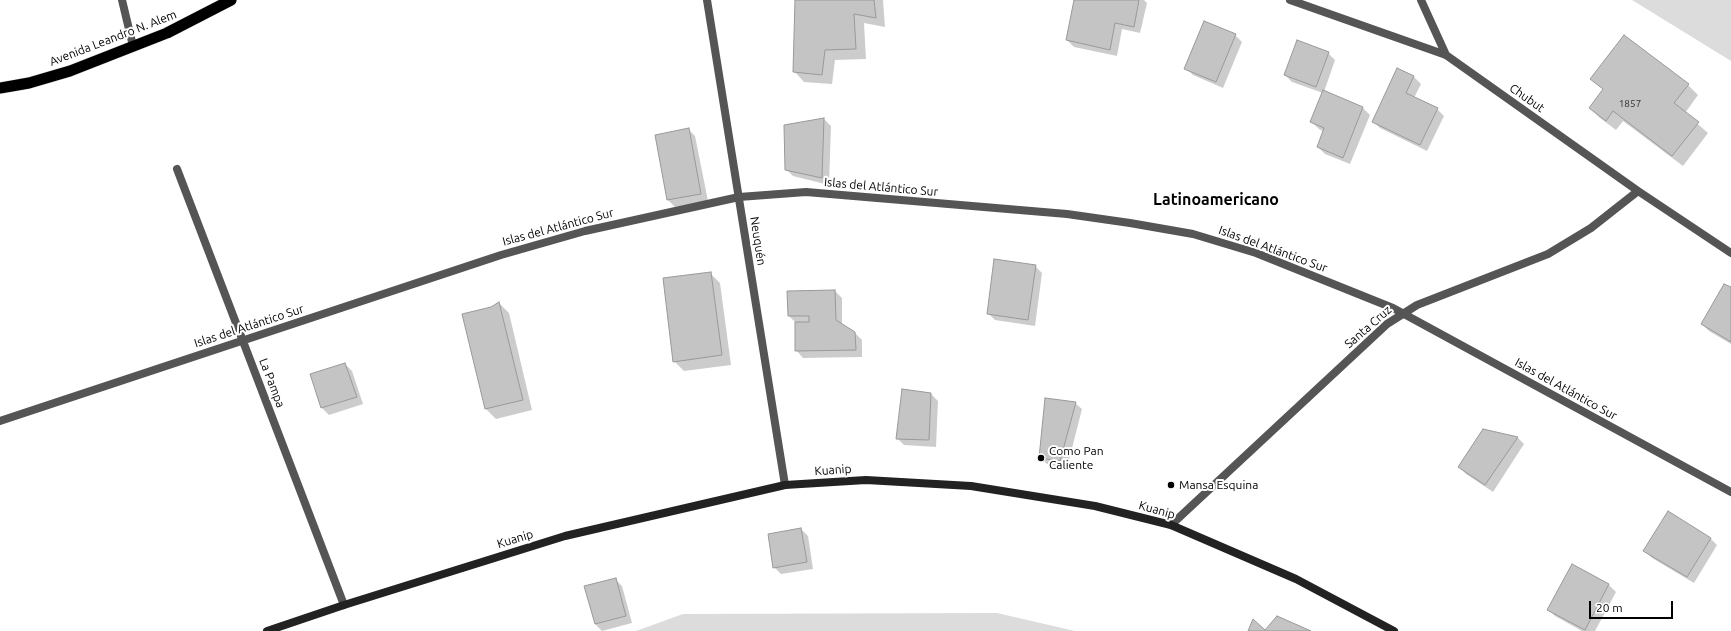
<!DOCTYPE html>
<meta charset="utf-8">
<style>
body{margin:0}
#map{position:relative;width:1731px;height:631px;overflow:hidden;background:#fff;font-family:Ubuntu,sans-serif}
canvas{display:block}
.scale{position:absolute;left:1589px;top:601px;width:84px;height:18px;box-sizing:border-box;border:2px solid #000;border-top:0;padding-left:5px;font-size:12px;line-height:14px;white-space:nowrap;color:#000;-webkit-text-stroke:3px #fff;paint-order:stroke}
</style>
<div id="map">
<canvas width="1731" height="631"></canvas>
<div class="scale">20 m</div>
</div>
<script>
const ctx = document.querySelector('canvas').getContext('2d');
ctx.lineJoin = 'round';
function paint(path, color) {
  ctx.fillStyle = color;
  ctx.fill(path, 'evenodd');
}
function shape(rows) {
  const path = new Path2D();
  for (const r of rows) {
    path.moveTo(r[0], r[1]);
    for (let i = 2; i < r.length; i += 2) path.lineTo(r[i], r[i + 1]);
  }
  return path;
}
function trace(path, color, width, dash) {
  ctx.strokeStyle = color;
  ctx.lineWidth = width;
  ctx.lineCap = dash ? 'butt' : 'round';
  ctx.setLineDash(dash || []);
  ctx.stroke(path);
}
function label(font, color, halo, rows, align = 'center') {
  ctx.font = font + ' Ubuntu,sans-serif';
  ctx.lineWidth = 4;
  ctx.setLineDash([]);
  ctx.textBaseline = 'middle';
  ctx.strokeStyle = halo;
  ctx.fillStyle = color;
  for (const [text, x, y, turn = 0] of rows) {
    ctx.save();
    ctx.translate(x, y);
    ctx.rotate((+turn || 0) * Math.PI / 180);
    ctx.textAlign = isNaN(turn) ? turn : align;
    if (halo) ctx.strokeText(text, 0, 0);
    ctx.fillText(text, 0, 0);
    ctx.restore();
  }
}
paint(shape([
 [1632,0,1731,0,1731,61],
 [997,613,1075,631,636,631,683,614]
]), '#dcdcdc');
paint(shape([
 [796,0,883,0,885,27,864,23,866,59,835,60,832,84,804,82,794,71],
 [1075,0,1144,0,1147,3,1140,33,1122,29,1117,56,1074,47,1067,40],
 [1235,35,1242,42,1223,88,1193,75,1186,68],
 [1328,53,1335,60,1324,92,1363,108,1370,115,1350,164,1325,154,1318,147,1324,132,1319,129,1312,122,1323,93,1292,82,1285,75],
 [1414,77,1421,84,1414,98,1437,109,1444,116,1427,151,1380,128,1373,121],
 [1591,79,1688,85,1698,95,1685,113,1708,133,1683,166,1623,121,1616,130,1600,118,1590,108,1604,90],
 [824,119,831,126,829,185,793,176,786,169,785,126],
 [688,129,695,136,708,201,675,207,668,200,656,136],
 [1035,266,1042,273,1035,326,995,320,988,313],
 [710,273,720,283,731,365,684,371,674,361],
 [1731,289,1731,344,1709,331,1702,324],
 [835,291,842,298,842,326,855,333,862,340,862,357,803,358,796,350,796,323,789,316],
 [499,303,509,313,532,410,496,419,486,409,492,308],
 [345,364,352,371,363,404,329,415,322,408,312,375],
 [931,394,938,401,936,447,904,445,897,438],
 [1075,403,1082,409,1067,468,1047,464,1040,457],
 [1517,437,1524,444,1493,492,1466,474,1459,467],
 [801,529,808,536,813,569,781,574,774,567],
 [1710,538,1717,545,1694,583,1652,558,1645,551],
 [1572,565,1609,585,1616,592,1595,631,1582,631,1555,616,1548,609],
 [615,579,622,586,632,623,602,631,595,624,585,587]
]), '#0003');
const building = shape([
 [795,0,874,0,876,18,854,14,856,49,825,50,822,75,793,72,795,0],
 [1074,0,1139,0,1134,27,1115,23,1110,50,1066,40,1074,0],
 [1204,21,1236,34,1216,82,1184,69,1204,21],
 [1624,35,1689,84,1674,103,1699,122,1672,156,1613,111,1606,121,1589,108,1603,89,1590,79,1624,35],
 [1297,40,1329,52,1316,87,1284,75,1297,40],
 [1397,68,1414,76,1406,93,1438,108,1420,145,1372,122,1397,68],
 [1323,90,1363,107,1343,158,1317,147,1324,128,1310,122,1323,90],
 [824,118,822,178,785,170,784,125,824,118],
 [689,128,701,194,667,200,655,135,689,128],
 [994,259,1036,265,1028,320,987,314,994,259],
 [711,272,722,355,673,362,663,278,711,272],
 [1724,284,1731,287,1731,342,1701,324,1724,284],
 [835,290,836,320,855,332,856,350,795,351,795,322,809,322,809,316,788,316,787,291,835,290],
 [499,302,523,400,485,409,462,314,491,307,499,302],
 [345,363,357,397,321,408,310,374,345,363],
 [902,389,931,393,929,440,896,439,902,389],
 [1045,398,1076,402,1060,461,1039,458,1045,398],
 [1483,429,1518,437,1485,485,1458,467,1483,429],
 [1668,511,1711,538,1687,577,1643,551,1668,511],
 [801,528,807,562,773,568,768,534,801,528],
 [1572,564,1609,584,1585,630,1547,610,1572,564],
 [616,578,626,616,595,624,584,586,616,578],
 [1277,616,1311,631,1248,631,1253,619,1265,630,1277,616]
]);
paint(building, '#c4c4c4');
trace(building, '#999', 1);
const trunk = shape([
 [0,88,29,83,70,71,167,33,231,0]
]);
trace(trunk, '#dbdbdb', 12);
trace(shape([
 [122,0,133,46],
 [707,0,785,485],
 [1290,0,1446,55,1638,191,1731,253],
 [1421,0,1446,55],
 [177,169,344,605],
 [0,421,501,255,585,231,739,197,806,192,1067,214,1130,223,1193,234,1256,253,1393,308,1731,492],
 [1171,525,1387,324,1417,305,1548,254,1591,228,1638,191]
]), '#555', 8);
trace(shape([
 [267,631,344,605,565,536,785,485,866,480,971,486,1095,506,1171,525,1296,579,1394,631]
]), '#222', 8);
trace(trunk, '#000', 11);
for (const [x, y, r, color] of [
 [1041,458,4,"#000"],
 [1171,485,4,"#000"]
]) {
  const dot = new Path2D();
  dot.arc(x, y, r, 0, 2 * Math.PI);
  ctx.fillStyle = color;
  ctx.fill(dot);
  trace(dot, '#fff', 1.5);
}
label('10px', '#313131', null, [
 ["1857",1630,104]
]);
label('12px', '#000', '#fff', [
 ["Avenida Leandro N. Alem",113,38,-21],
 ["Chubut",1527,98,35],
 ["Islas del Atlántico Sur",881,187,5],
 ["Islas del Atlántico Sur",558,227,-15],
 ["Neuquén",758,241,81],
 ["Islas del Atlántico Sur",1273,249,20],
 ["Islas del Atlántico Sur",249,326,-18],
 ["Santa Cruz",1368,327,-41],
 ["La Pampa",272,383,69],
 ["Islas del Atlántico Sur",1566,389,29],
 ["Kuanip",833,470,-4],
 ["Kuanip",1157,510,16],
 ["Kuanip",515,539,-17]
]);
label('12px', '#000', '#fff', [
 ["Como Pan",1049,451],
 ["Caliente",1049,465],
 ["Mansa Esquina",1179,485]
], 'left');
label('bold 16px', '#000', '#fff', [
 ["Latinoamericano",1216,200]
]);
</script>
